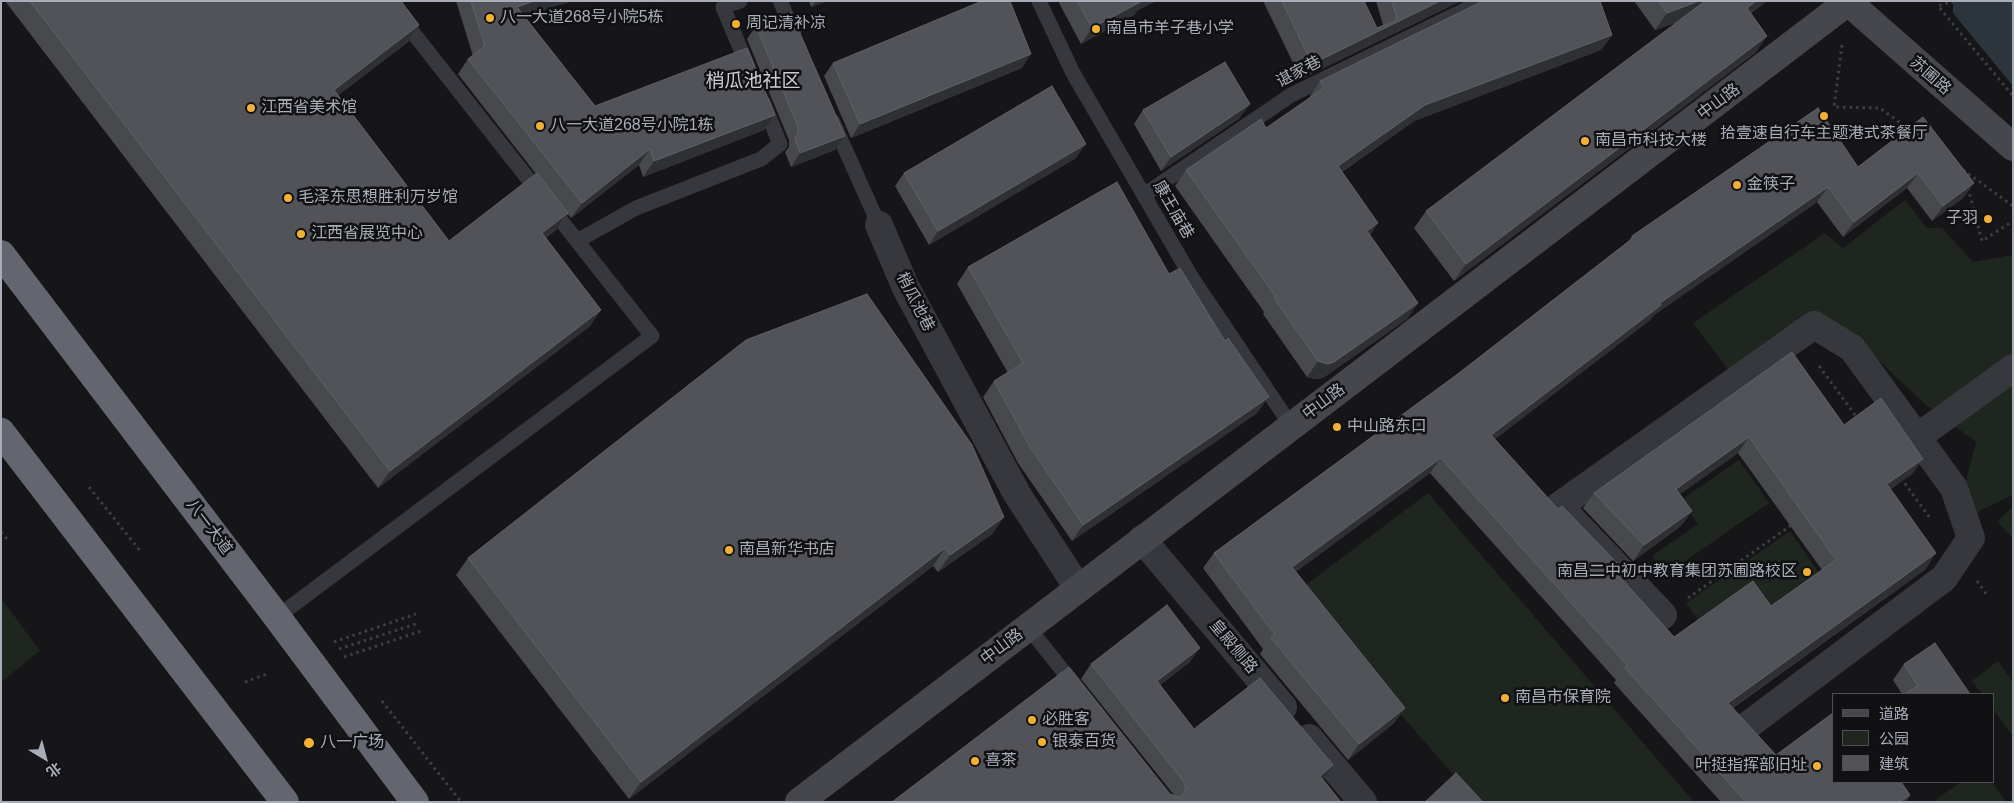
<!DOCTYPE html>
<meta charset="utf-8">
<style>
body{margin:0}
#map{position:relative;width:2014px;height:803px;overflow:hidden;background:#161618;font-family:Helvetica,"Noto Sans SC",sans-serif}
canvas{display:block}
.frame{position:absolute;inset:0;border:2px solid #a8adb8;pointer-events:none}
.legend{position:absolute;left:1832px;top:693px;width:162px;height:90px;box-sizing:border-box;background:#111113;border:1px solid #4d4f55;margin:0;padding:6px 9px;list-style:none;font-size:15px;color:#a8adb8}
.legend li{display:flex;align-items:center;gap:10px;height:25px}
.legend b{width:25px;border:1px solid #4d4f55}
.north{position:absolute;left:20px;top:733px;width:50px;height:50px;-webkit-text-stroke:4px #111113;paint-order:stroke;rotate:143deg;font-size:14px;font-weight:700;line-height:20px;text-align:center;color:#a8adb8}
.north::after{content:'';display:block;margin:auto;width:18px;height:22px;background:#a8adb8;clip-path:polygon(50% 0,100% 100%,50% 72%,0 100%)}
</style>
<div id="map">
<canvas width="2014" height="803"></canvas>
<div class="frame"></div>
<ul class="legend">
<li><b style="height:6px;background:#45474d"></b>道路</li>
<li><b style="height:14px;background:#1e261f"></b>公园</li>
<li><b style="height:14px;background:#525359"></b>建筑</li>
</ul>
<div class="north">北</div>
</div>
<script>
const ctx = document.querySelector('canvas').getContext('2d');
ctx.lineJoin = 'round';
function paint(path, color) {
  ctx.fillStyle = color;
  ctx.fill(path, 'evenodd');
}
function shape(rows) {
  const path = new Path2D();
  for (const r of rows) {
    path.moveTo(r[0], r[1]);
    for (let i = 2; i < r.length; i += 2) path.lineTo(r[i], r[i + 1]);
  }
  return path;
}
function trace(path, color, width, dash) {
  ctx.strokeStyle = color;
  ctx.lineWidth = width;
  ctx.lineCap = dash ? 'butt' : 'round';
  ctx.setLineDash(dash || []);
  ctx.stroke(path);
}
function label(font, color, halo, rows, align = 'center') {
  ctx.font = font + ' Helvetica,"Noto Sans SC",sans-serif';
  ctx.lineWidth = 5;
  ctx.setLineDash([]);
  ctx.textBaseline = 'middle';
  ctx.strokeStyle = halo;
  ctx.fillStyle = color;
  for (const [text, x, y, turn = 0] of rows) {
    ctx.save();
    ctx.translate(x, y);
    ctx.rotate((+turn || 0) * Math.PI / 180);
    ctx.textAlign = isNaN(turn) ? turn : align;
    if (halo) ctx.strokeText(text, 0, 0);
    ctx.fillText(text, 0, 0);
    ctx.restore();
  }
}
paint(shape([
 [1905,200,1927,228,1942,228,1973,262,2013,255,2013,495,1977,512,1966,480,1976,442,1925,404,1863,346,1813,315,1730,372,1693,323,1825,233,1843,248],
 [1739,460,1769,503,1665,575,1652,556,1698,524,1681,500],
 [1428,493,1694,802,1477,802,1295,593],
 [2013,507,2013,539,1997,521],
 [1790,531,1820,574,1762,614,1699,621,1686,603],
 [1,598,40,651,1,682],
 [1998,661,2013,682,2013,736,1993,709,1993,694,1982,694,1972,681],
 [1961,782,1992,782,2006,802,1932,802]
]), '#1e261f');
paint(shape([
 [1953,1,2013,1,2013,86,1953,13]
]), '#2c353c');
trace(shape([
 [1842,45,1834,107,1880,108,1910,130],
 [1963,170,2013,206],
 [1968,188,1982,241,2013,221],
 [1819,366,1858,419],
 [1901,478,1930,518],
 [89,487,141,552],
 [1,532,7,539],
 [1977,581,1987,595],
 [1688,598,1793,524],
 [334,642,416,614],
 [339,649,419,623],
 [344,657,421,631],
 [245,682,267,674],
 [382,701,461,802]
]), '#3d3f44', 3, [2.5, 4]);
trace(shape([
 [740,1,723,7,748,67],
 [780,1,794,32],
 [1039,1,1073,73,1192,278,1292,427],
 [833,122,879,225],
 [1144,195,1291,95,1483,1],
 [577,241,636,208,761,159,780,144,763,102],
 [277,617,652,336,388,1],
 [1028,627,1075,686]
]), '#37383d', 15);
trace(shape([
 [879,225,906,288,1017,494,1078,588],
 [1916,438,2013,368],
 [1142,539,1283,707],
 [1663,615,1559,506,1814,325,1852,348,1954,488,1971,538,1944,578,1747,726],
 [1309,738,1363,802]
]), '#37383d', 28);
trace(shape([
 [1847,1,2013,147],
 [799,802,1849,1]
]), '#45474d', 28);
trace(shape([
 [1,254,277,617,415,802],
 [1,432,285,802]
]), '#63666e', 28);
trace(shape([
 [1954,1,1938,6,2013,96]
]), '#3d3f44', 3, [2.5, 4]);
paint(shape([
 [5,1,401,1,419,25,408,42,338,95,449,241,536,174,458,74,468,59,473,56,456,1,572,1,524,16,595,106,775,115,764,130,643,177,639,165,571,218,568,214,556,230,546,238,601,310,589,327,378,488],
 [809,1,827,1,811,7],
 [1058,1,1156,1,1138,10,1134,15,1081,44],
 [1263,1,1364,1,1377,28,1383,25,1376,1,1461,1,1301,79],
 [1634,1,1767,1,1750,14,1767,36,1755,53,1454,281,1414,228,1426,211,1678,22,1655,30],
 [756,26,835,150,791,167,785,152,789,147,789,140,747,39],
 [1612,35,1601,50,1414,121,1342,172,1370,235,1418,303,1407,319,1323,378,1316,379,1307,377,1263,314,1264,312,1175,186,1186,170,1266,128,1310,98,1310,96,1320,81],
 [833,63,1022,68,851,138,824,76],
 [1143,110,1240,118,1161,171,1134,124],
 [1923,117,1974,183,1963,198,1932,221,1907,188,1843,237,1817,202,1654,315,1650,320,1495,439,1558,509,1618,564,1614,570,1674,637,1771,606,1822,570,1738,453,1680,494,1692,511,1681,526,1633,561,1583,508,1594,493,1792,352,1844,425,1923,459,1912,474,1890,489,1926,569,1733,708,1776,755,1910,795,1906,802,1721,802,1614,683,1616,680,1430,473,1295,572,1405,708,1394,723,1348,760,1260,654,1263,649,1203,568,1214,553,1459,373,1628,242,1632,236,1858,167],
 [1076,158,929,245,895,186,904,173],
 [968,267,1169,274,1257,413,1072,541,1018,463,983,397,994,381,1008,373,957,284],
 [1004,517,992,534,938,572,933,566,629,799,456,575,468,558],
 [1190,662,1160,685,1194,729,1323,779,1341,802,892,802,1170,794,1174,795,1081,679,1091,664],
 [1904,664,1970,694,1902,694,1893,680]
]), '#47494d');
paint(shape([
 [534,1,572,1,506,22,517,7],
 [816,1,827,1,811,7],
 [1140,1,1156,1,1138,10,1134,15,1081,44,1092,28],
 [1440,1,1461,1,1301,79,1312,64],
 [1699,1,1708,1,1699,14,1655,30,1667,13],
 [1756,1,1767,1,1735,25,1747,8],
 [419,25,408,42,322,108,334,90],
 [1612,35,1601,50,1414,121,1327,182,1338,166,1425,105],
 [1767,36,1755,53,1454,281,1466,264],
 [1031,54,1022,68,851,138,860,124],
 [1250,104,1240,118,1161,171,1171,157],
 [775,115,764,130,643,177,654,161],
 [845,136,835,150,791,167,800,153],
 [1086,144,1076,158,929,245,938,231],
 [650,149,639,165,571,218,582,203],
 [1918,173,1907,188,1843,237,1854,222],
 [1974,183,1963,198,1932,221,1943,206],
 [1828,187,1817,202,1654,315,1650,320,1481,450,1491,435,1660,303],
 [568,213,556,230,530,250,542,233],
 [1378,223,1368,239,1367,231],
 [1418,303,1407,319,1323,378,1316,379,1307,377,1318,361],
 [601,310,589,327,378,488,390,471],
 [1269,397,1257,413,1072,541,1083,525],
 [1749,437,1738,453,1665,505,1676,489],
 [1441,458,1430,473,1281,583,1292,567],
 [1923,459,1912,474,1876,500,1887,484],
 [1692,511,1681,526,1633,561,1644,545],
 [1004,517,992,534,938,572,950,555],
 [945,548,933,566,629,799,641,782],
 [1936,553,1926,569,1718,718,1728,703],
 [1200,648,1190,662,1147,695,1157,681],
 [1405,708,1394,723,1348,760,1359,744],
 [1333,765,1324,779,1320,776],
 [1910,795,1906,802,1900,802]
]), '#2f3033');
const building = shape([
 [30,1,401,1,419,25,334,90,449,241,537,173,568,213,542,233,601,310,390,471,30,1],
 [471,1,534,1,517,7,595,106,747,48,775,115,654,161,650,149,582,203,468,59,485,46,471,1],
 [982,1,1010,1,1031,54,860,124,833,63,982,1],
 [1077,1,1142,1,1092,28,1077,1],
 [1282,1,1364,1,1377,28,1397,20,1392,1,1440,1,1312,64,1282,1],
 [1483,1,1600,1,1612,35,1425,105,1338,166,1378,223,1367,231,1418,303,1334,362,1327,364,1318,361,1274,298,1276,297,1186,170,1261,119,1266,128,1324,88,1320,81,1483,1],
 [1658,1,1699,1,1667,13,1658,1],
 [1705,1,1756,1,1747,8,1767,36,1466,264,1426,211,1705,1],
 [791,13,845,136,800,153,795,138,798,133,798,127,756,26,791,13],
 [1225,62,1250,104,1171,157,1143,110,1225,62],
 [1052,86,1086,144,938,231,904,173,1052,86],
 [1818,108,1858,167,1923,117,1974,183,1943,206,1918,173,1854,222,1828,187,1660,303,1661,305,1491,435,1558,509,1562,506,1618,564,1612,568,1674,637,1753,581,1771,606,1836,560,1749,437,1676,489,1692,511,1644,545,1594,493,1792,352,1844,425,1881,398,1923,459,1887,484,1936,553,1728,703,1776,755,1833,713,1833,782,1901,782,1910,795,1900,802,1746,802,1625,668,1627,665,1441,458,1292,567,1405,708,1359,744,1271,638,1275,635,1214,553,1459,373,1633,238,1632,236,1818,108],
 [1117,182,1169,274,1180,268,1225,341,1228,338,1269,397,1083,525,1030,447,994,381,1023,363,968,267,1117,182],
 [867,294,972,445,1004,517,950,555,945,548,641,782,468,558,746,340,867,294],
 [1167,605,1200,648,1157,681,1194,729,1260,678,1333,765,1320,776,1341,802,892,802,1069,667,1170,794,1178,797,1183,795,1186,787,1184,782,1091,664,1167,605],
 [1935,643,1970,694,1905,694,1918,686,1904,664,1935,643],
 [1456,773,1483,802,1425,802,1456,773]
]);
paint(building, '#525359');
trace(building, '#5f6168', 1);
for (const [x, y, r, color] of [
 [490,18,5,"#f2b134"],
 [736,24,5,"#f2b134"],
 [1096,29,5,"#f2b134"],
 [251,108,5,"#f2b134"],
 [1824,116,5,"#f2b134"],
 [540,126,5,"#f2b134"],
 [1585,141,5,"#f2b134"],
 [1737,185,5,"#f2b134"],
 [288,198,5,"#f2b134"],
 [1988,219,5,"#f2b134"],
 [301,234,5,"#f2b134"],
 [1337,427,5,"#f2b134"],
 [729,550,5,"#f2b134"],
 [1807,572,5,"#f2b134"],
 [1505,698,5,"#f2b134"],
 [1032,720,5,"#f2b134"],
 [1042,742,5,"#f2b134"],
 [309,743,6,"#f2b134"],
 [975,761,5,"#f2b134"],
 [1817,766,5,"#f2b134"]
]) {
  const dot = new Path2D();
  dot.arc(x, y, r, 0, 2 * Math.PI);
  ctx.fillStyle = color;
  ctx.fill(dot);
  trace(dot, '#111113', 2);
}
label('16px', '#a8adb8', '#111113', [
 ["八一大道268号小院5栋",500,18],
 ["周记清补凉",746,24],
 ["南昌市羊子巷小学",1106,29],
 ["江西省美术馆",261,108],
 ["八一大道268号小院1栋",550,126],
 ["拾壹速自行车主题港式茶餐厅",1824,134,"center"],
 ["南昌市科技大楼",1595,141],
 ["金筷子",1747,185],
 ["毛泽东思想胜利万岁馆",298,198],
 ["子羽",1978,219,"right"],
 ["江西省展览中心",311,234],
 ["中山路东口",1347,427],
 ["南昌新华书店",739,550],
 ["南昌二中初中教育集团苏圃路校区",1797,572,"right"],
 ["南昌市保育院",1515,698],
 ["必胜客",1042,720],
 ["银泰百货",1052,742],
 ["八一广场",320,743],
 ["喜茶",985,761],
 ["叶挺指挥部旧址",1807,766,"right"]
], 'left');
label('16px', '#a8adb8', '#111113', [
 ["谌家巷",1299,72,-28],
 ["苏圃路",1930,76,41],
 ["中山路",1719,102,-37],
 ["康王庙巷",1173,210,60],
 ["梢瓜池巷",915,302,63],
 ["中山路",1324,402,-37],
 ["八一大道",209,527,53],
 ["中山路",1002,647,-37],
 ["皇殿侧路",1233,647,50]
]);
label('19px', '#c9ccd4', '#111113', [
 ["梢瓜池社区",753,82]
]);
</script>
